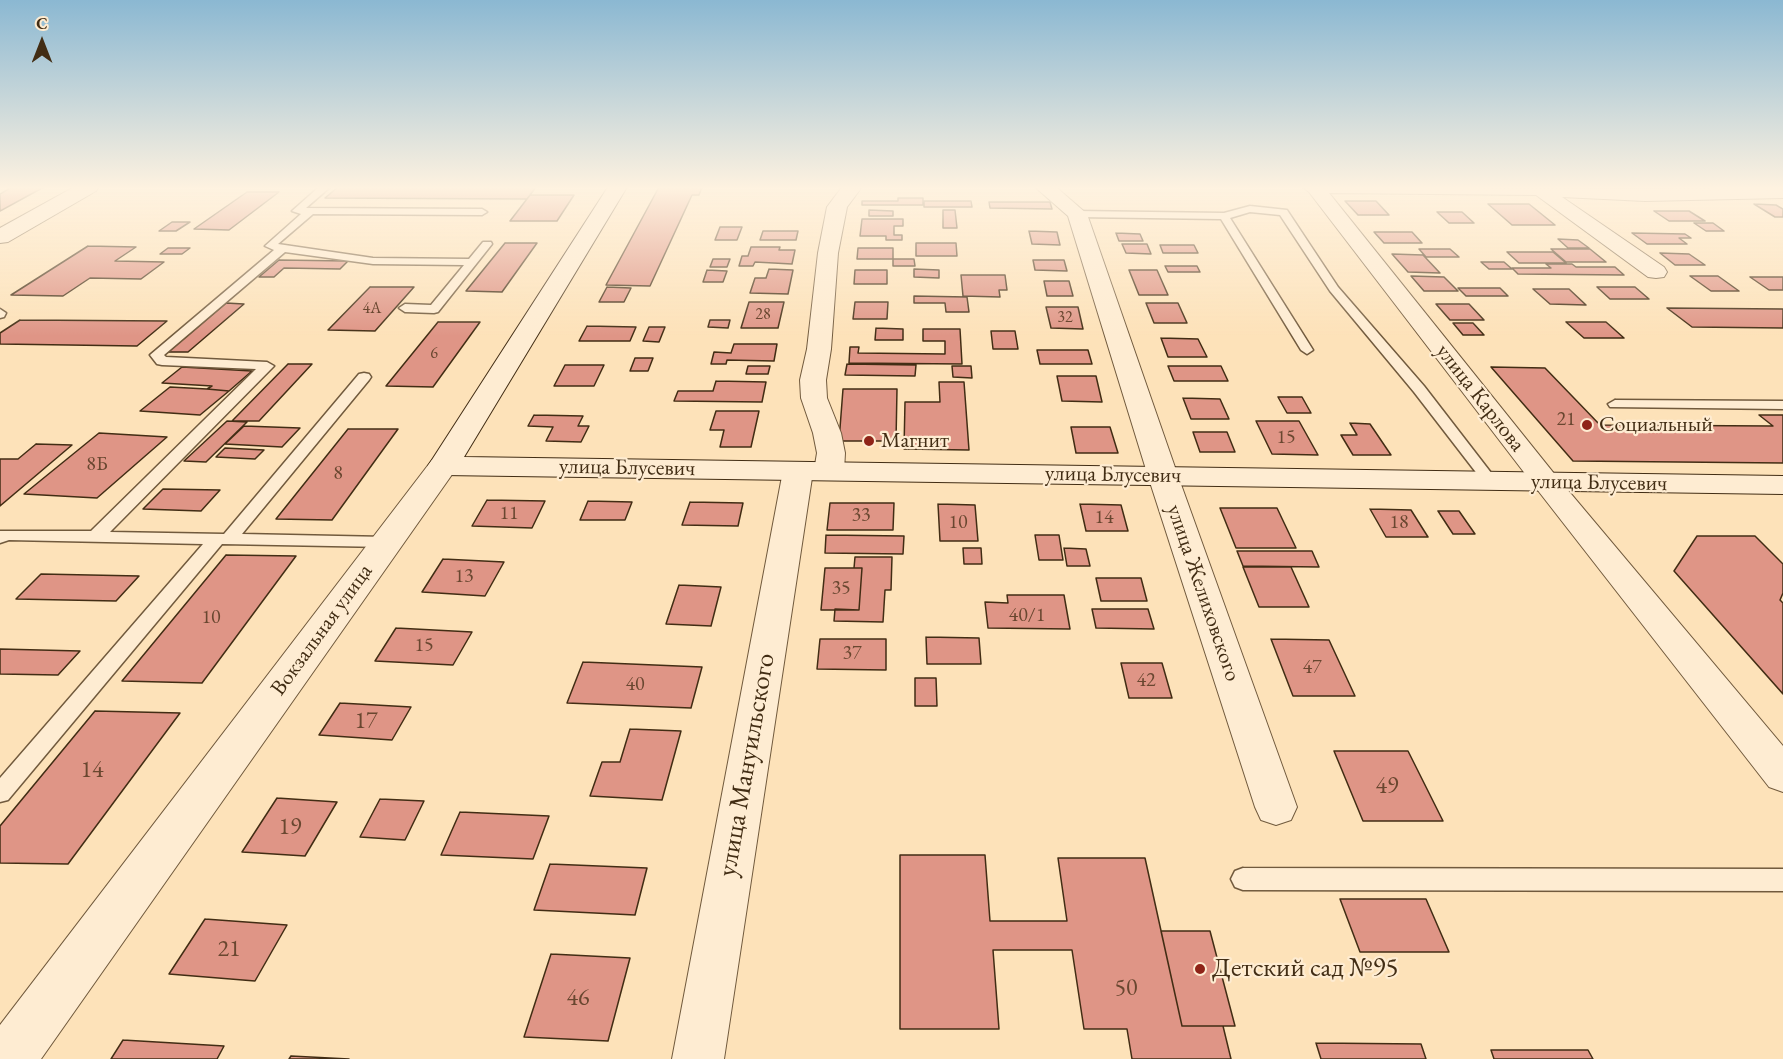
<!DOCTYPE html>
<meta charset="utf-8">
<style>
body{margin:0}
#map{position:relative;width:1783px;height:1059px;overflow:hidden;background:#fde2b9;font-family:"EB Garamond",serif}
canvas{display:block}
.north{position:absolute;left:12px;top:12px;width:60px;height:60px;-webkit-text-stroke:4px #feecd2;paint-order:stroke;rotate:0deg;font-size:16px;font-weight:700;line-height:24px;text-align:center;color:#422d14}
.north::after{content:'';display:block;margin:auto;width:21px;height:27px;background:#422d14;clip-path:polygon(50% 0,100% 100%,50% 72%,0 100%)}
</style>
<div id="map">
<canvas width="1783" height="1059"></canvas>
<div class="north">С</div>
</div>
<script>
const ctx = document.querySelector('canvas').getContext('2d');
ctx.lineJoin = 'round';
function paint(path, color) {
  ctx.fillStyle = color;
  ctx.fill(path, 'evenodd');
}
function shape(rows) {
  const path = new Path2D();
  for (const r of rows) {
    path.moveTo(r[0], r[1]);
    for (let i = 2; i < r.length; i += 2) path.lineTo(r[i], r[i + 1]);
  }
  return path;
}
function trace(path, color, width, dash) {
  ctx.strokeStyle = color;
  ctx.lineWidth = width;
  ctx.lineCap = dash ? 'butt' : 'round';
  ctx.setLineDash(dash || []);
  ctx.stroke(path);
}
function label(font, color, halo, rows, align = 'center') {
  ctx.font = font + ' "EB Garamond",serif';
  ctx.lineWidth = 4.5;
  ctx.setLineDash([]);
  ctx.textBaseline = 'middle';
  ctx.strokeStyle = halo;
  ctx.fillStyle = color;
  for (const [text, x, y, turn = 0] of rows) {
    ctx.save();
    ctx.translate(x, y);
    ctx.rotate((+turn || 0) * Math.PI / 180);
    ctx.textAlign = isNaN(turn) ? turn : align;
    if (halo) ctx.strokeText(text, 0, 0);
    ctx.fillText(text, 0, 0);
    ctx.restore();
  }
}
const building = shape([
 [12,187,44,187,0,211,0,194,12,187],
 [338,187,536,187,527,199,325,198,338,187],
 [659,187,702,187,699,195,692,195,650,286,606,285,659,187],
 [247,192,279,192,229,230,194,229,247,192],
 [530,195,574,195,557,221,510,221,530,195],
 [898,198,923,198,923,205,862,205,862,201,898,201,898,198],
 [924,201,971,201,972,207,924,207,924,201],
 [1345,201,1376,201,1389,215,1358,215,1345,201],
 [989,202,1050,202,1052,209,990,208,989,202],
 [1488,204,1529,204,1555,225,1512,225,1488,204],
 [1754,204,1776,205,1783,209,1783,217,1775,217,1754,204],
 [869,210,893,211,893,216,869,216,869,210],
 [943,210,955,210,957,228,943,228,943,210],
 [1654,211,1689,211,1705,221,1669,221,1654,211],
 [1437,212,1462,212,1474,223,1449,223,1437,212],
 [862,219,903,219,903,226,894,226,894,235,902,235,902,240,886,240,886,236,860,236,862,219],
 [172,222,190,222,176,231,159,231,172,222],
 [1694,223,1713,223,1724,231,1706,231,1694,223],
 [720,227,742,227,737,240,715,240,720,227],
 [763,231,798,231,796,240,760,240,763,231],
 [1029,231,1057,232,1060,245,1032,244,1029,231],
 [1374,232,1412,232,1422,243,1384,243,1374,232],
 [1116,233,1140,234,1143,241,1119,241,1116,233],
 [1632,233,1685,234,1691,238,1679,238,1687,244,1647,244,1632,233],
 [1558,239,1578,240,1589,248,1568,248,1558,239],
 [505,243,537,243,502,292,466,291,505,243],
 [916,243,956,243,957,256,916,256,916,243],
 [1122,244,1147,244,1151,254,1126,253,1122,244],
 [1160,245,1194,245,1198,253,1163,253,1160,245],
 [88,246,136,247,115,261,164,262,141,279,90,278,63,296,11,295,88,246],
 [751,247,780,247,779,250,795,250,792,264,755,262,753,266,739,266,742,256,748,256,751,247],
 [168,248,190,248,182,254,160,254,168,248],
 [858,248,893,248,893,259,857,259,858,248],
 [1419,249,1450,249,1459,257,1426,257,1419,249],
 [1551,249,1590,249,1606,262,1566,262,1551,249],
 [1507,252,1553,252,1566,263,1519,263,1507,252],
 [1660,253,1689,254,1705,265,1675,265,1660,253],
 [1392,254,1423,255,1440,273,1408,272,1392,254],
 [713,259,730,259,727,267,710,267,713,259],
 [893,259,914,259,915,266,893,266,893,259],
 [279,260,348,261,340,269,284,268,274,277,259,277,279,260],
 [1033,260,1064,260,1067,271,1035,270,1033,260],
 [1481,262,1504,262,1512,269,1489,269,1481,262],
 [1546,264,1572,264,1576,267,1615,267,1624,275,1518,274,1512,268,1551,268,1546,264],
 [1165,266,1197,266,1200,272,1168,272,1165,266],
 [769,269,793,270,788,294,750,293,755,278,766,278,769,269],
 [914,269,939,270,939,278,914,277,914,269],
 [707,270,727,271,723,282,703,282,707,270],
 [855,270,887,270,887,284,854,284,855,270],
 [1129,270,1157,270,1168,295,1139,295,1129,270],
 [961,275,1005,275,1007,290,999,290,1000,297,963,296,961,275],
 [1411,276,1444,277,1458,291,1424,291,1411,276],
 [1690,276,1718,276,1739,291,1711,291,1690,276],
 [1750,277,1783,277,1783,290,1769,290,1750,277],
 [1044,281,1069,281,1073,296,1047,296,1044,281],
 [370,287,414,287,375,331,328,330,370,287],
 [607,287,631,288,624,302,599,302,607,287],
 [1597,287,1635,287,1649,299,1610,299,1597,287],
 [1458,288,1500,288,1508,296,1466,296,1458,288],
 [1533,289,1569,289,1586,305,1550,304,1533,289],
 [914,296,967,297,969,312,946,312,945,303,914,303,914,296],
 [749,302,784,302,778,328,741,328,749,302],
 [855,302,888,302,887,319,853,319,855,302],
 [226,303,244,304,188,352,168,352,226,303],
 [1146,303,1178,303,1187,323,1154,323,1146,303],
 [1436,304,1469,304,1484,320,1450,320,1436,304],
 [1046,307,1078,307,1083,329,1051,328,1046,307],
 [1667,308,1783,309,1783,328,1692,327,1667,308],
 [20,320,167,321,137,346,0,344,0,333,20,320],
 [710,320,730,320,728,328,708,327,710,320],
 [438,322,480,322,433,387,386,386,438,322],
 [1566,322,1606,322,1624,338,1584,338,1566,322],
 [1453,323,1473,323,1484,335,1463,335,1453,323],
 [587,326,636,327,630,341,579,341,587,326],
 [649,327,665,327,659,342,643,341,649,327],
 [876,328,903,329,903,340,875,340,876,328],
 [923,329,960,329,962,364,849,363,850,347,859,347,858,353,945,354,945,341,923,341,923,329],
 [991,331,1015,331,1018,349,993,349,991,331],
 [1161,338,1198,339,1207,357,1168,357,1161,338],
 [734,344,777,344,774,361,727,360,726,364,711,364,714,352,731,353,734,344],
 [1037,350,1088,350,1092,364,1040,364,1037,350],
 [635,358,653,358,648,371,630,371,635,358],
 [288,364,312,364,259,421,232,421,288,364],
 [847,364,916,365,915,376,845,375,847,364],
 [565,365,604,365,594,386,554,386,565,365],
 [748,366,770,366,768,374,746,374,748,366],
 [952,366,971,366,972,378,953,377,952,366],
 [1168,366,1221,366,1228,381,1174,381,1168,366],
 [182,367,252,371,229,391,207,389,212,386,162,383,182,367],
 [1491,367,1545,368,1600,425,1773,426,1759,415,1783,415,1783,463,1573,461,1491,367],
 [1057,376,1096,376,1102,402,1062,401,1057,376],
 [716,381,766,382,762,402,674,401,678,391,713,391,716,381],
 [939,382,964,382,969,450,904,449,905,402,940,402,939,382],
 [170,387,207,389,229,391,200,415,140,411,170,387],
 [843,389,897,389,896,441,839,441,843,389],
 [1278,397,1302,397,1311,413,1287,413,1278,397],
 [1183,398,1220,399,1229,419,1191,419,1183,398],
 [716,411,759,411,751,447,720,447,724,430,710,430,716,411],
 [534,415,583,416,578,426,589,426,581,442,546,441,553,427,528,426,534,415],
 [227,421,247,422,206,462,184,461,227,421],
 [1256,421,1299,421,1318,455,1272,454,1256,421],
 [1350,423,1370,424,1391,455,1353,455,1341,435,1357,435,1350,423],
 [244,426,300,428,282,447,225,444,244,426],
 [1071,427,1110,427,1118,453,1076,453,1071,427],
 [348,429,398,429,332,520,276,519,348,429],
 [1193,432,1227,432,1235,452,1200,452,1193,432],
 [99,433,167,437,97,498,24,494,99,433],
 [36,444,72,445,0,506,0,459,18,459,36,444],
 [225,448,264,450,255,459,216,457,225,448],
 [163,489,220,490,201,511,143,509,163,489],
 [487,500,545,501,532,528,472,526,487,500],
 [588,501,632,502,625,520,580,520,588,501],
 [690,502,743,503,738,526,682,525,690,502],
 [830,503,894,503,893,530,827,530,830,503],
 [938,504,975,505,978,541,940,541,938,504],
 [1080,504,1121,505,1128,531,1086,531,1080,504],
 [1220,508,1277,508,1296,548,1236,548,1220,508],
 [1370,509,1411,510,1428,537,1386,537,1370,509],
 [1438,511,1459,511,1475,534,1453,534,1438,511],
 [826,535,904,536,903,554,825,553,826,535],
 [1035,535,1059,535,1063,560,1039,560,1035,535],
 [1697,536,1755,536,1783,564,1783,593,1780,600,1783,603,1783,694,1674,571,1697,536],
 [963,548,981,548,982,564,964,564,963,548],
 [1064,548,1086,549,1090,566,1067,566,1064,548],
 [1237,551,1312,551,1319,567,1243,566,1237,551],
 [226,555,296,556,202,683,122,681,226,555],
 [855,557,892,557,891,590,885,590,883,622,834,621,835,609,859,610,862,568,854,568,855,557],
 [443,559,504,562,485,596,422,592,443,559],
 [1243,567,1291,567,1309,607,1259,607,1243,567],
 [825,568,862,568,859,610,821,610,825,568],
 [41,574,139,576,116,601,16,599,41,574],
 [1096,578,1141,578,1147,601,1101,601,1096,578],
 [679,585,721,587,711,626,666,624,679,585],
 [1007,595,1064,595,1070,629,988,628,985,602,1008,603,1007,595],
 [1092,609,1148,609,1154,629,1096,628,1092,609],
 [396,628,472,632,453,665,375,661,396,628],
 [926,637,979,638,981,664,927,664,926,637],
 [820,639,886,639,886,670,817,669,820,639],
 [1271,639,1329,640,1355,696,1293,696,1271,639],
 [0,649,80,651,58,675,0,674,0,649],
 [583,662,702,667,691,708,567,703,583,662],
 [1121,663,1162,663,1172,698,1129,698,1121,663],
 [915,678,936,678,937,706,915,706,915,678],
 [340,703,411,707,392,740,319,735,340,703],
 [95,711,180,713,68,864,0,863,0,826,95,711],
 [630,729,681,731,662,800,590,796,602,762,620,762,630,729],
 [1334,751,1408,751,1443,821,1363,821,1334,751],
 [277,798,337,802,305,856,242,852,277,798],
 [380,799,424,801,405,840,360,837,380,799],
 [460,812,549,816,533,859,441,855,460,812],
 [900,855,985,855,990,921,1067,921,1058,858,1145,858,1182,1026,1223,1026,1231,1059,1132,1059,1127,1029,1084,1029,1072,950,993,950,999,1029,900,1029,900,855],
 [550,864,647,868,635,915,534,910,550,864],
 [1340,899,1426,899,1449,952,1360,952,1340,899],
 [205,919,287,925,255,981,169,974,205,919],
 [1161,931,1210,931,1235,1026,1182,1026,1161,931],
 [551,954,630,958,608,1041,524,1037,551,954],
 [123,1040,224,1046,217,1059,111,1059,123,1040],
 [1316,1043,1421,1044,1426,1059,1321,1059,1316,1043],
 [1491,1050,1588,1050,1593,1059,1494,1059,1491,1050],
 [291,1056,349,1059,289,1059,291,1056]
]);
paint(building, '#df9586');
trace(building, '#422d14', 1.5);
const service = shape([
 [319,187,330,187,306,208,482,209,487,212,482,215,313,214,278,244,373,258,469,259,483,242,491,242,492,244,438,312,434,313,405,312,399,308,405,304,431,305,464,265,373,264,285,252,164,355,166,357,267,362,274,366,110,532,224,534,359,374,364,373,369,374,371,377,369,380,242,534,386,537,392,538,394,542,392,546,386,547,222,544,8,800,0,802,0,778,203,544,9,540,0,543,0,531,91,531,256,369,162,365,157,364,150,355,274,250,265,246,301,214,292,211,319,187],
 [1250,206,1287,210,1338,287,1424,386,1495,478,1498,481,1495,484,1485,484,1414,392,1330,291,1280,215,1250,212,1230,218,1313,350,1307,354,1301,350,1221,219,1077,217,1072,214,1077,211,1224,213,1250,206],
 [0,309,6,313,4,317,0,318,0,309],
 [1615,400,1783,401,1783,409,1610,407,1608,404,1615,400],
 [1243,868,1783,869,1783,891,1243,890,1235,887,1231,879,1235,871,1243,868]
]);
const minor = shape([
 [842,187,862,187,847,207,838,253,831,349,826,380,827,398,841,433,845,453,844,471,839,477,829,480,819,477,814,471,817,453,813,433,801,398,800,380,807,349,818,253,827,207,842,187],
 [1035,187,1056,187,1087,214,1178,476,1297,807,1291,820,1276,825,1261,820,1255,807,1148,476,1068,216,1035,187],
 [1302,187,1645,189,1783,187,1783,198,1645,201,1562,197,1664,267,1667,272,1664,277,1656,278,1648,277,1536,195,1329,193,1556,476,1783,746,1783,792,1769,787,1536,488,1309,192,1302,187],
 [798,462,808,465,813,471,724,1059,672,1059,783,471,788,465,798,462]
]);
const tertiary = shape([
 [74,187,98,187,96,191,8,242,0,243,0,228,74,187],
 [443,457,454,460,458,466,41,1059,0,1059,0,1025,432,460,443,457]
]);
const secondary = shape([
 [608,187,627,187,464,457,1783,476,1783,494,443,475,432,472,428,466,608,187]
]);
trace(service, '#715a3d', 3);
trace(minor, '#715a3d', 2);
trace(tertiary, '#715a3d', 2);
trace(secondary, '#422d14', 2);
paint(service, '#feecd2');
paint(minor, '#feecd2');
paint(tertiary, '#feecd2');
paint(secondary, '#feecd2');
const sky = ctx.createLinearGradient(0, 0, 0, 336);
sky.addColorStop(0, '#8bb8d2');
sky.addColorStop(0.56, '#fef2e0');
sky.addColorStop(1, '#fef2e000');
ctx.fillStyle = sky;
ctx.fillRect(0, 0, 1783, 336);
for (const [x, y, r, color] of [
 [1587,425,6,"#8f2418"],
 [869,441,6,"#8f2418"],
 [1200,969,6,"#8f2418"]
]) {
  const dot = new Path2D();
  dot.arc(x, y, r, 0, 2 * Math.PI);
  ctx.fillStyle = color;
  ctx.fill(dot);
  trace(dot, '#feecd2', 2);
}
label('16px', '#694730', null, [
 ["4А",372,309],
 ["28",763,315],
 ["32",1065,318],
 ["6",434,354]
]);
label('20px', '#694730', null, [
 ["21",1566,420],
 ["15",1286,438],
 ["8Б",97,465],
 ["8",338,474],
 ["11",509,514],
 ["33",861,516],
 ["14",1104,518],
 ["10",958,523],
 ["18",1399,523],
 ["13",464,577],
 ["35",841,589],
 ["40/1",1027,616],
 ["10",211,618],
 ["15",424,646],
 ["37",852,654],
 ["47",1312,668],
 ["42",1146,681],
 ["40",635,685]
]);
label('22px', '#422d14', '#feecd2', [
 ["улица Карлова",1480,398,52],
 ["улица Блусевич",627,468,1],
 ["улица Блусевич",1113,475,1],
 ["улица Блусевич",1599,483,1],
 ["улица Желиховского",1203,593,71],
 ["Вокзальная улица",322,630,-54]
]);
label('22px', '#422d14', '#feecd2', [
 ["Социальный",1599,425],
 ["Магнит",881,441]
], 'left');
label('24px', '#694730', null, [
 ["17",366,721],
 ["14",92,770],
 ["49",1387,786],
 ["19",290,827],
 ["21",229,949],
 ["50",1126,988],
 ["46",578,998]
]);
label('27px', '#422d14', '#feecd2', [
 ["улица Мануильского",747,765,-80]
]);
label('27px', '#422d14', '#feecd2', [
 ["Детский сад №95",1212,969]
], 'left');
</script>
